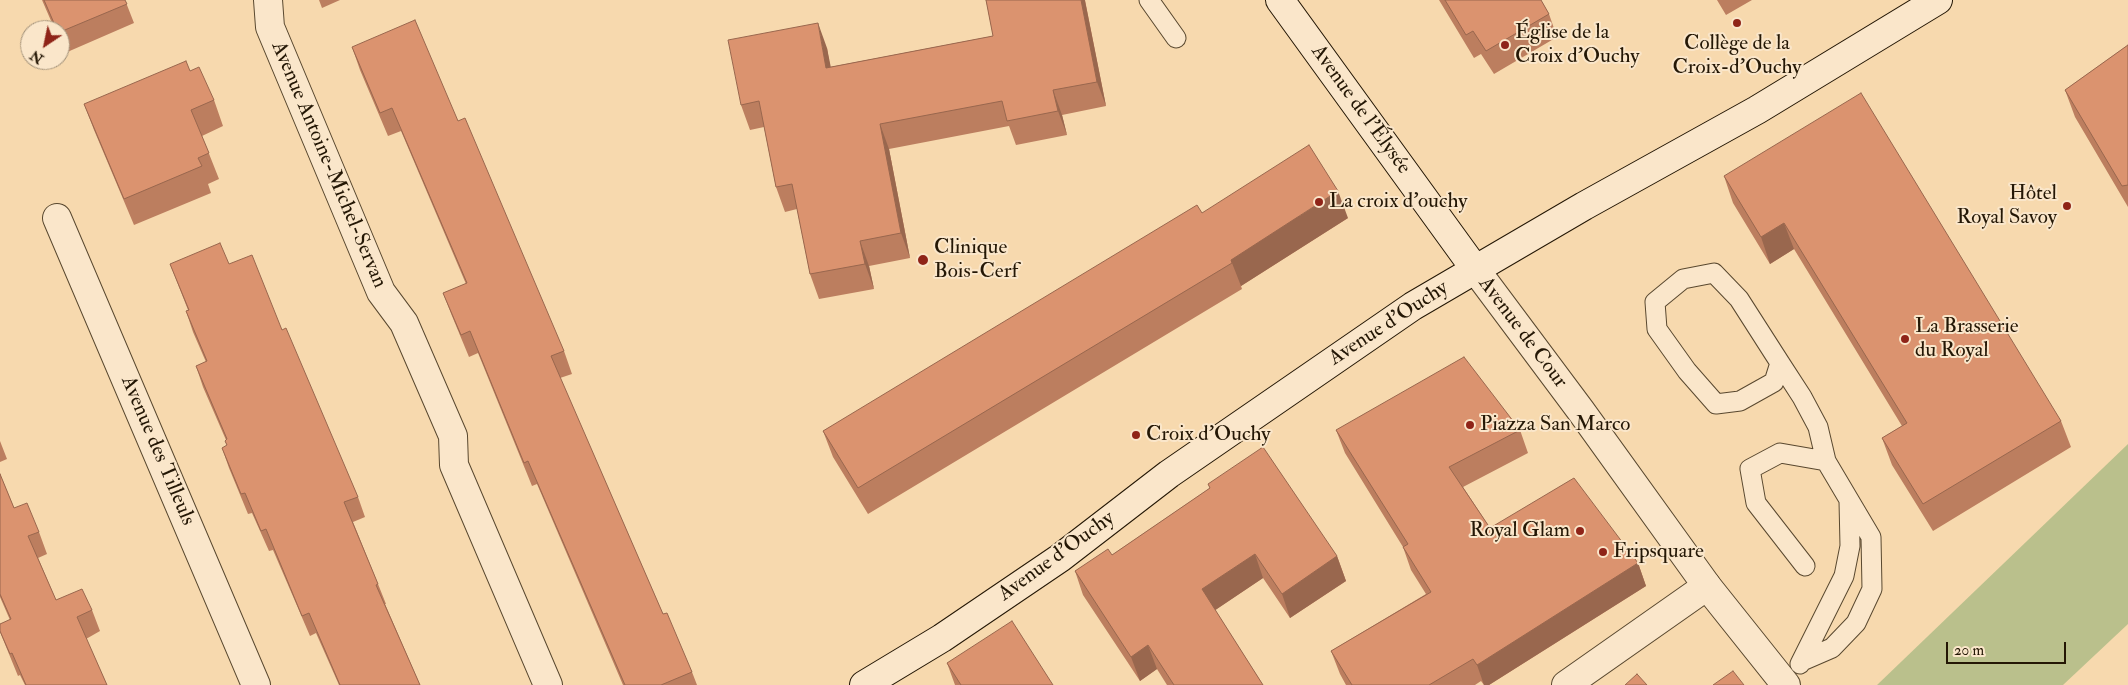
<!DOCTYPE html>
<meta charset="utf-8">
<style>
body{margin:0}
#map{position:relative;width:2128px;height:685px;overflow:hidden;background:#f7d9ae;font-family:"IM FELL Double Pica",serif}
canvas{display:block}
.north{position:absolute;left:20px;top:20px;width:50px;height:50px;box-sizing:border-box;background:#fae6ca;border:1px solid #a4937b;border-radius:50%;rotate:214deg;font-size:14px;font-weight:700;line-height:20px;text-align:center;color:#241705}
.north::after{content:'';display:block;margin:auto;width:18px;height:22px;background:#8f2418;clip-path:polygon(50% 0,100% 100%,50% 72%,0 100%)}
.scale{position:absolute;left:1946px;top:642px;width:120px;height:22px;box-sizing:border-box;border:2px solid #241705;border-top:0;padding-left:6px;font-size:15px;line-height:18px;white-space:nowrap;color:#241705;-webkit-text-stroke:4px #fae6ca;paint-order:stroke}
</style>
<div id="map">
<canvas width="2128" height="685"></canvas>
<div class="north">N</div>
<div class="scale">20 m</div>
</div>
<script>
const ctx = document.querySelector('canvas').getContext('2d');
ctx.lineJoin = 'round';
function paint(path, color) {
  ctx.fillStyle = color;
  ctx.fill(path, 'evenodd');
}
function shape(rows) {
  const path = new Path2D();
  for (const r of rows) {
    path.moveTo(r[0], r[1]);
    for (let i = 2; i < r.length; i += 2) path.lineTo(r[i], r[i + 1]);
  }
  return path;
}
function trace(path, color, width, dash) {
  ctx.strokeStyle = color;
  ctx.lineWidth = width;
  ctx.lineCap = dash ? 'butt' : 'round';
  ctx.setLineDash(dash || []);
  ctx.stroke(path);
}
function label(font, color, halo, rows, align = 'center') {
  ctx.font = font + ' "IM FELL Double Pica",serif';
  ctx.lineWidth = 4;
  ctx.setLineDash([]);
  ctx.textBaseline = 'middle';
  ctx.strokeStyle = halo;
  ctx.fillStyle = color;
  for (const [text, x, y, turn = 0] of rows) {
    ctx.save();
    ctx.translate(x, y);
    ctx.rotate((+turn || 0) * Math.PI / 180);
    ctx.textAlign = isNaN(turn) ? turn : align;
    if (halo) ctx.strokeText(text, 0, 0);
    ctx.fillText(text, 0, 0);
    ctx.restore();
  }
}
paint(shape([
 [2128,444,2128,624,2063,685,1877,685]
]), '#bac08c');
const service = shape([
 [1149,0,1176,38],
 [1780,363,1774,382,1740,401,1716,404,1687,371,1657,329,1655,302,1683,279,1714,273,1739,299,1780,363,1802,397,1818,427,1826,461],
 [1802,661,1832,648,1856,623,1872,589,1871,537,1826,461,1780,453,1750,469,1756,503,1805,566],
 [1800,664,1844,576,1850,546,1849,501]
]);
const minor = shape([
 [268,0,270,27,381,292,404,323,453,436,454,465,548,685],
 [57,218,256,685],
 [1566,685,1707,586]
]);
const tertiary = shape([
 [1475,269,1581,411,1707,586,1786,685]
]);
const secondary = shape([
 [1280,0,1475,269],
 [864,685,942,638,1060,558,1169,474,1413,306,1584,206,1757,110,1938,0]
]);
trace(service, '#59482f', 21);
trace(minor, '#59482f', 30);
trace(tertiary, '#59482f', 30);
trace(secondary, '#241705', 30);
trace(service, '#fae6ca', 19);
trace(minor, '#fae6ca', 28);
trace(tertiary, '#fae6ca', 28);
trace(secondary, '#fae6ca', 28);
paint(shape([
 [42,0,125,0,134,23,65,53,60,41,60,30,55,30],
 [319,0,340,0,322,8],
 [986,0,1085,0,1106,106,1062,115,1067,135,1016,145,1009,126,889,149,910,258,869,266,874,289,819,299,810,274,797,209,785,212,776,187,764,127,750,130,741,105,827,48,830,67,993,36],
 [1439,0,1541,0,1549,14,1557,37,1494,74,1481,54,1474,58],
 [1717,0,1752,0,1726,15],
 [2128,45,2128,207,2075,117,2065,90],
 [352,47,458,121,564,351,572,374,560,378,663,614,692,672,697,685,623,685,537,484,532,486,478,353,469,357,452,316,443,293,466,284,401,131,388,136,360,70],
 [190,71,214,100,223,126,202,136,219,179,208,184,211,193,134,225,94,130,84,104],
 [1724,176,2061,421,2071,447,1933,531,1892,465,1882,438,1902,426,1794,249,1770,264,1733,203],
 [1202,213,1348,218,1241,286,1242,289,868,514,833,457,823,431],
 [170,264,229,264,282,330,358,497,365,517,353,522,378,584,386,604,385,604,420,685,339,685,316,633,310,636,273,550,269,551,252,513,248,514,229,468,222,448,227,446,225,441,226,440,203,387,196,366,206,362,193,332,186,311,188,310],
 [1336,430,1520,430,1528,453,1463,487,1490,528,1638,563,1646,586,1489,685,1484,685,1481,681,1475,685,1346,685,1340,674,1331,651,1426,594,1411,570,1403,547,1345,453],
 [0,441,7,459,0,462],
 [0,474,14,508,39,532,47,554,38,558,56,600,92,610,100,631,86,639,107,685,25,685,20,675,18,676,0,632,0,624,10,620,0,597],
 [1208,484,1337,556,1346,581,1290,618,1263,578,1215,610,1263,685,1167,685,1157,669,1140,681,1083,595,1075,571,1112,555,1210,488],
 [947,663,1053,685,955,685]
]), '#bc7e5f');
paint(shape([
 [1081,0,1085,0,1085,1,1106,106,1097,82],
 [818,23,827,48,836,93,826,68],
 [1053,90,1062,115,1067,135,1058,111],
 [880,124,889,149,910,258,901,233],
 [1338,191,1348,218,1241,286,1232,263,1231,260],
 [1784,223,1794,249,1770,264,1761,237],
 [860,241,869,266,874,289,865,264],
 [1255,554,1263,578,1211,613,1202,589],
 [1337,556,1346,581,1290,618,1282,594],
 [1638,563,1646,586,1489,685,1484,685,1477,665],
 [1148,645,1157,669,1140,681,1131,657]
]), '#99674e');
const building = shape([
 [44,0,125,0,127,4,60,32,60,30,57,30,44,0],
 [986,0,1081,0,1097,82,1053,90,1058,111,1007,121,1002,101,880,124,901,233,860,241,865,264,810,274,792,184,776,187,759,101,741,105,728,40,818,23,826,68,993,36,986,0],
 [1445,0,1541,0,1549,14,1486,51,1473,31,1466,35,1445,0],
 [415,20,458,121,465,118,521,250,564,351,551,356,663,614,667,613,692,672,661,685,625,685,528,461,524,463,470,331,461,335,443,293,467,283,392,108,380,113,352,47,415,20],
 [2128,45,2128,185,2122,186,2065,90,2128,45],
 [186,61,190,71,199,67,214,100,191,110,209,153,198,158,202,166,124,199,84,104,186,61],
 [1861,93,2061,421,1923,504,1882,438,1907,423,1784,223,1761,237,1724,176,1861,93],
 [1309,145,1338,191,1231,260,1232,263,858,488,823,431,1197,205,1202,213,1309,145],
 [220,243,229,264,252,255,282,330,286,328,358,497,344,502,378,584,376,585,420,685,340,685,309,613,302,616,266,529,261,531,245,493,241,494,222,448,227,445,225,441,227,439,196,366,207,361,186,311,189,310,170,264,220,243],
 [1464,357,1520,430,1449,467,1490,528,1574,478,1638,563,1477,665,1473,659,1429,685,1352,685,1331,651,1431,592,1403,547,1408,544,1336,430,1464,357],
 [1263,447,1337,556,1282,594,1255,554,1202,589,1263,685,1174,685,1148,645,1131,657,1075,571,1108,549,1112,555,1210,488,1208,484,1263,447],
 [0,474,14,508,27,503,39,532,28,536,56,600,82,589,92,610,77,617,107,685,26,685,12,653,10,654,0,631,0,624,11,619,0,594,0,474],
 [1012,621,1053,685,961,685,947,663,1012,621],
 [1733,671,1744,685,1713,685,1733,671],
 [1637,674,1647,685,1625,685,1637,674]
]);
paint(building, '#db936f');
trace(building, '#99674e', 1);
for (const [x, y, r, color] of [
 [1737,23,5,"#8f2418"],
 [1505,45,5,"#8f2418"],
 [1319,202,5,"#8f2418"],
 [2067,206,5,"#8f2418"],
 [923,260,6,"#8f2418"],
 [1905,339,5,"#8f2418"],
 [1470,425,5,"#8f2418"],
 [1136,435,5,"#8f2418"],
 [1580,531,5,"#8f2418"],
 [1603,552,5,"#8f2418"]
]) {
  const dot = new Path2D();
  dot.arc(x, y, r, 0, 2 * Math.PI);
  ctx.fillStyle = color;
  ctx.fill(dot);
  trace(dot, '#fae6ca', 2);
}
label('21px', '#241705', '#fae6ca', [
 ["Église de la",1515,33],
 ["Croix d’Ouchy",1515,57],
 ["Collège de la",1737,44,"center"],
 ["Croix-d'Ouchy",1737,68,"center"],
 ["Hôtel",2057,194,"right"],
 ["Royal Savoy",2057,218,"right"],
 ["La croix d'ouchy",1329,202],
 ["Clinique",934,248],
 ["Bois-Cerf",934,272],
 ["La Brasserie",1915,327],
 ["du Royal",1915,351],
 ["Piazza San Marco",1480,425],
 ["Croix d'Ouchy",1146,435],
 ["Royal Glam",1570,531,"right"],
 ["Fripsquare",1613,552]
], 'left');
label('21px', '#241705', '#fae6ca', [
 ["Avenue de l'Élysée",1360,110,54],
 ["Avenue Antoine-Michel-Servan",328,165,67],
 ["Avenue d'Ouchy",1389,324,-33],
 ["Avenue de Cour",1522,333,53],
 ["Avenue des Tilleuls",157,451,67],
 ["Avenue d'Ouchy",1057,557,-36]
]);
</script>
